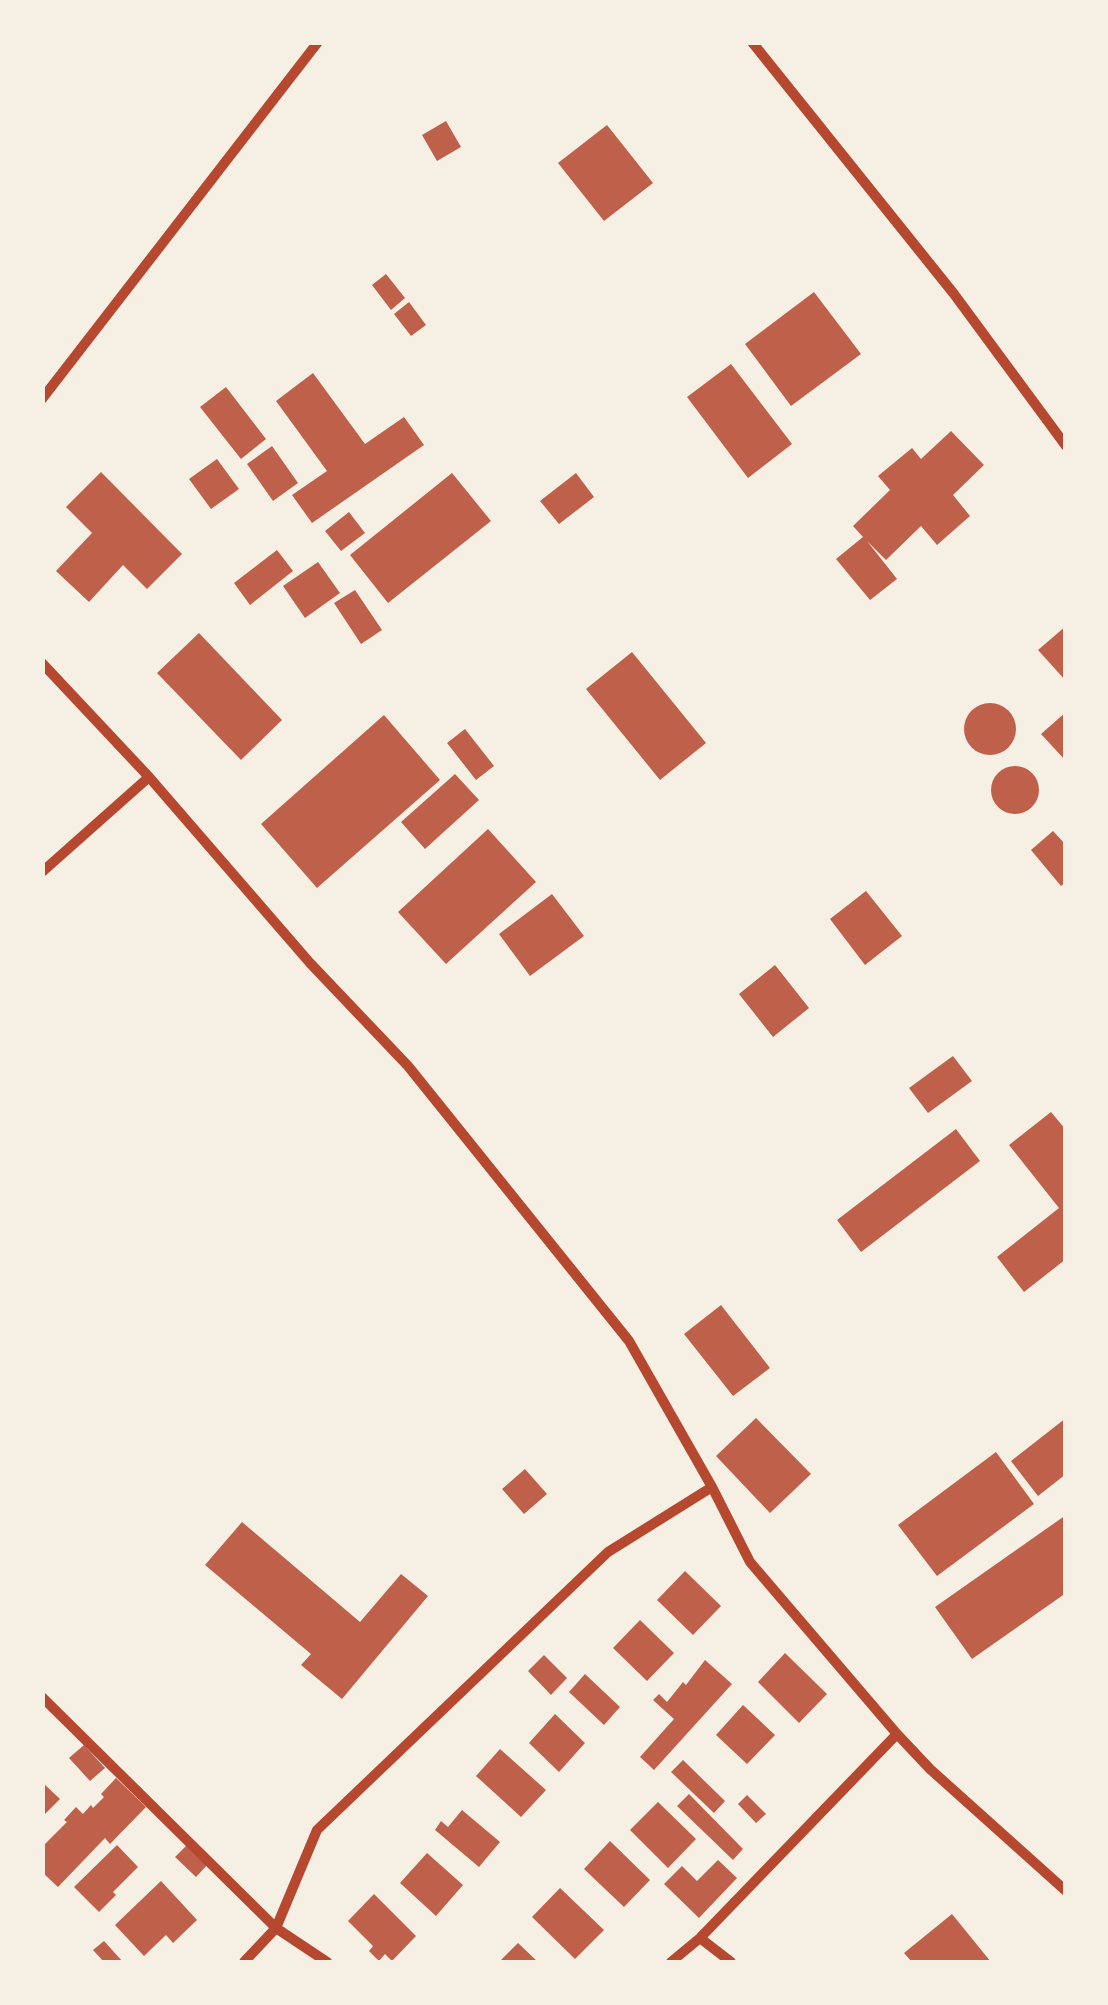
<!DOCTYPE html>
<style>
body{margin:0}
#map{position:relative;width:1108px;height:2005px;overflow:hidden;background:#f6efe4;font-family:"Source Sans 3",sans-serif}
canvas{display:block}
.frame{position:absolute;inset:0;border:45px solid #f6efe4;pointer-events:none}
</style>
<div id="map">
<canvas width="1108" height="2005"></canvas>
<div class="frame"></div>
</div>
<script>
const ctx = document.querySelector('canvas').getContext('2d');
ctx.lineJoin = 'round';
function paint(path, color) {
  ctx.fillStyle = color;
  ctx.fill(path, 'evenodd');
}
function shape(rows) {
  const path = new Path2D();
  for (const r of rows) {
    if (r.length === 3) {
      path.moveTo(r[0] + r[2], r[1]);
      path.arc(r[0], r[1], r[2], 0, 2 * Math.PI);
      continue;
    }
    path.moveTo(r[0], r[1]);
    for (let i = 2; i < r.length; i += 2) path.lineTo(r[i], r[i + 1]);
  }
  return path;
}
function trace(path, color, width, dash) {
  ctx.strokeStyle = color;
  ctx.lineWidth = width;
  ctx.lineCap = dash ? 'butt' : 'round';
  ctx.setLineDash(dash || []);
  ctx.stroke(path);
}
paint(shape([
 [446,121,461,147,437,161,422,135],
 [607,125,653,183,604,221,558,163],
 [386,274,405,298,391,310,372,285],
 [814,292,861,354,791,406,745,344],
 [409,302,426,325,411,336,394,314],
 [731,364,792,444,748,478,687,397],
 [313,373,365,444,404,417,424,445,312,523,292,495,327,471,276,401],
 [226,387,266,439,241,459,200,407],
 [951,431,984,465,953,495,970,516,937,545,921,526,886,560,867,541,897,579,870,600,836,559,863,537,853,526,890,490,878,476,912,448,921,459],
 [272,446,298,483,273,501,247,464],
 [217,459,239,489,211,509,189,479],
 [101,472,182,554,147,589,123,565,89,602,56,571,92,533,66,507],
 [452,473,491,521,388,603,350,555],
 [576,473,594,497,559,524,540,501],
 [349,512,365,533,341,551,325,531],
 [277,550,293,571,250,605,234,583],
 [318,562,340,593,305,618,283,586],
 [355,590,382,630,361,644,334,603],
 [1066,626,1066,681,1038,650],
 [199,633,282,720,241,760,157,673],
 [632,652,706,743,660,780,586,689],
 [990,729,26],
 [1066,712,1066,761,1041,734],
 [384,715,440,780,317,888,261,824],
 [465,729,494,766,476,780,447,743],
 [1015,790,24],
 [455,774,479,800,425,849,401,822],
 [488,829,536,882,446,964,398,912],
 [1053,831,1066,845,1066,882,1061,886,1031,850],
 [866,891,902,936,865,965,830,919],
 [552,894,584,936,530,976,499,934],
 [775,965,809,1008,773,1037,739,994],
 [953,1056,972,1081,928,1113,909,1088],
 [1051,1112,1066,1130,1066,1259,1024,1292,997,1257,1059,1208,1009,1145],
 [956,1129,980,1161,861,1252,837,1220],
 [721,1305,770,1368,733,1396,684,1334],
 [756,1418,811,1474,770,1513,716,1456],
 [1066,1418,1066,1474,1038,1496,1011,1461],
 [996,1452,1034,1504,937,1576,898,1525],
 [525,1469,547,1494,524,1514,502,1489],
 [1066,1515,1066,1593,972,1659,935,1607],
 [242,1522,360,1622,401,1574,428,1596,342,1699,301,1665,311,1654,205,1565],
 [685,1571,721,1606,693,1635,657,1600],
 [640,1620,674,1653,647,1681,613,1648],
 [785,1653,827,1694,799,1723,758,1682],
 [544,1655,567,1678,551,1695,528,1671],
 [705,1660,732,1684,654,1770,640,1757,674,1719,653,1700,659,1694,667,1702,683,1682,686,1685],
 [585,1674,620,1707,604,1725,569,1692],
 [743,1705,775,1735,747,1764,716,1735],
 [555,1714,585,1743,559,1772,529,1743],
 [84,1745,105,1768,90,1781,69,1758],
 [500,1749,546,1790,521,1817,476,1776],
 [683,1760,725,1801,714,1813,671,1772],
 [116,1778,146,1807,110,1844,105,1838,58,1887,42,1872,42,1847,67,1822,64,1820,76,1807,83,1814,91,1805,93,1808,104,1797,101,1794],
 [42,1782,60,1799,42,1817],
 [689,1794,743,1849,733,1860,677,1806],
 [747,1795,766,1814,756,1823,738,1804],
 [658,1802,696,1839,668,1868,630,1830],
 [462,1810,500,1842,479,1867,435,1830,441,1821,448,1827],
 [610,1841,650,1880,624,1907,584,1869],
 [190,1842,210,1862,196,1877,175,1857],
 [117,1845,138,1867,113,1892,116,1895,99,1912,74,1887],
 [427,1853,463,1885,436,1916,400,1883],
 [718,1860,737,1878,699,1918,664,1884,682,1866,697,1881],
 [161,1881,197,1920,173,1943,166,1935,144,1956,115,1925],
 [560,1888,604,1930,575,1959,532,1917],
 [374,1894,416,1936,392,1961,385,1954,379,1961,369,1951,373,1946,348,1921],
 [952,1914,991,1962,912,1962,904,1953],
 [104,1941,123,1962,104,1962,93,1950],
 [518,1943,538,1962,499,1962]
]), '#bf614a');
trace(shape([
 [752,42,954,294,1066,446],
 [42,399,318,42],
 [42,663,149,777,310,963,408,1066,629,1341,712,1487,750,1562,897,1734,930,1769,1066,1891],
 [42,872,149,777],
 [42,1697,276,1928,327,1962],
 [700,1938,731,1962],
 [244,1962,276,1928,317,1830,608,1552,712,1487],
 [671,1962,700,1938,897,1734]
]), '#b5482f', 10);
</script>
